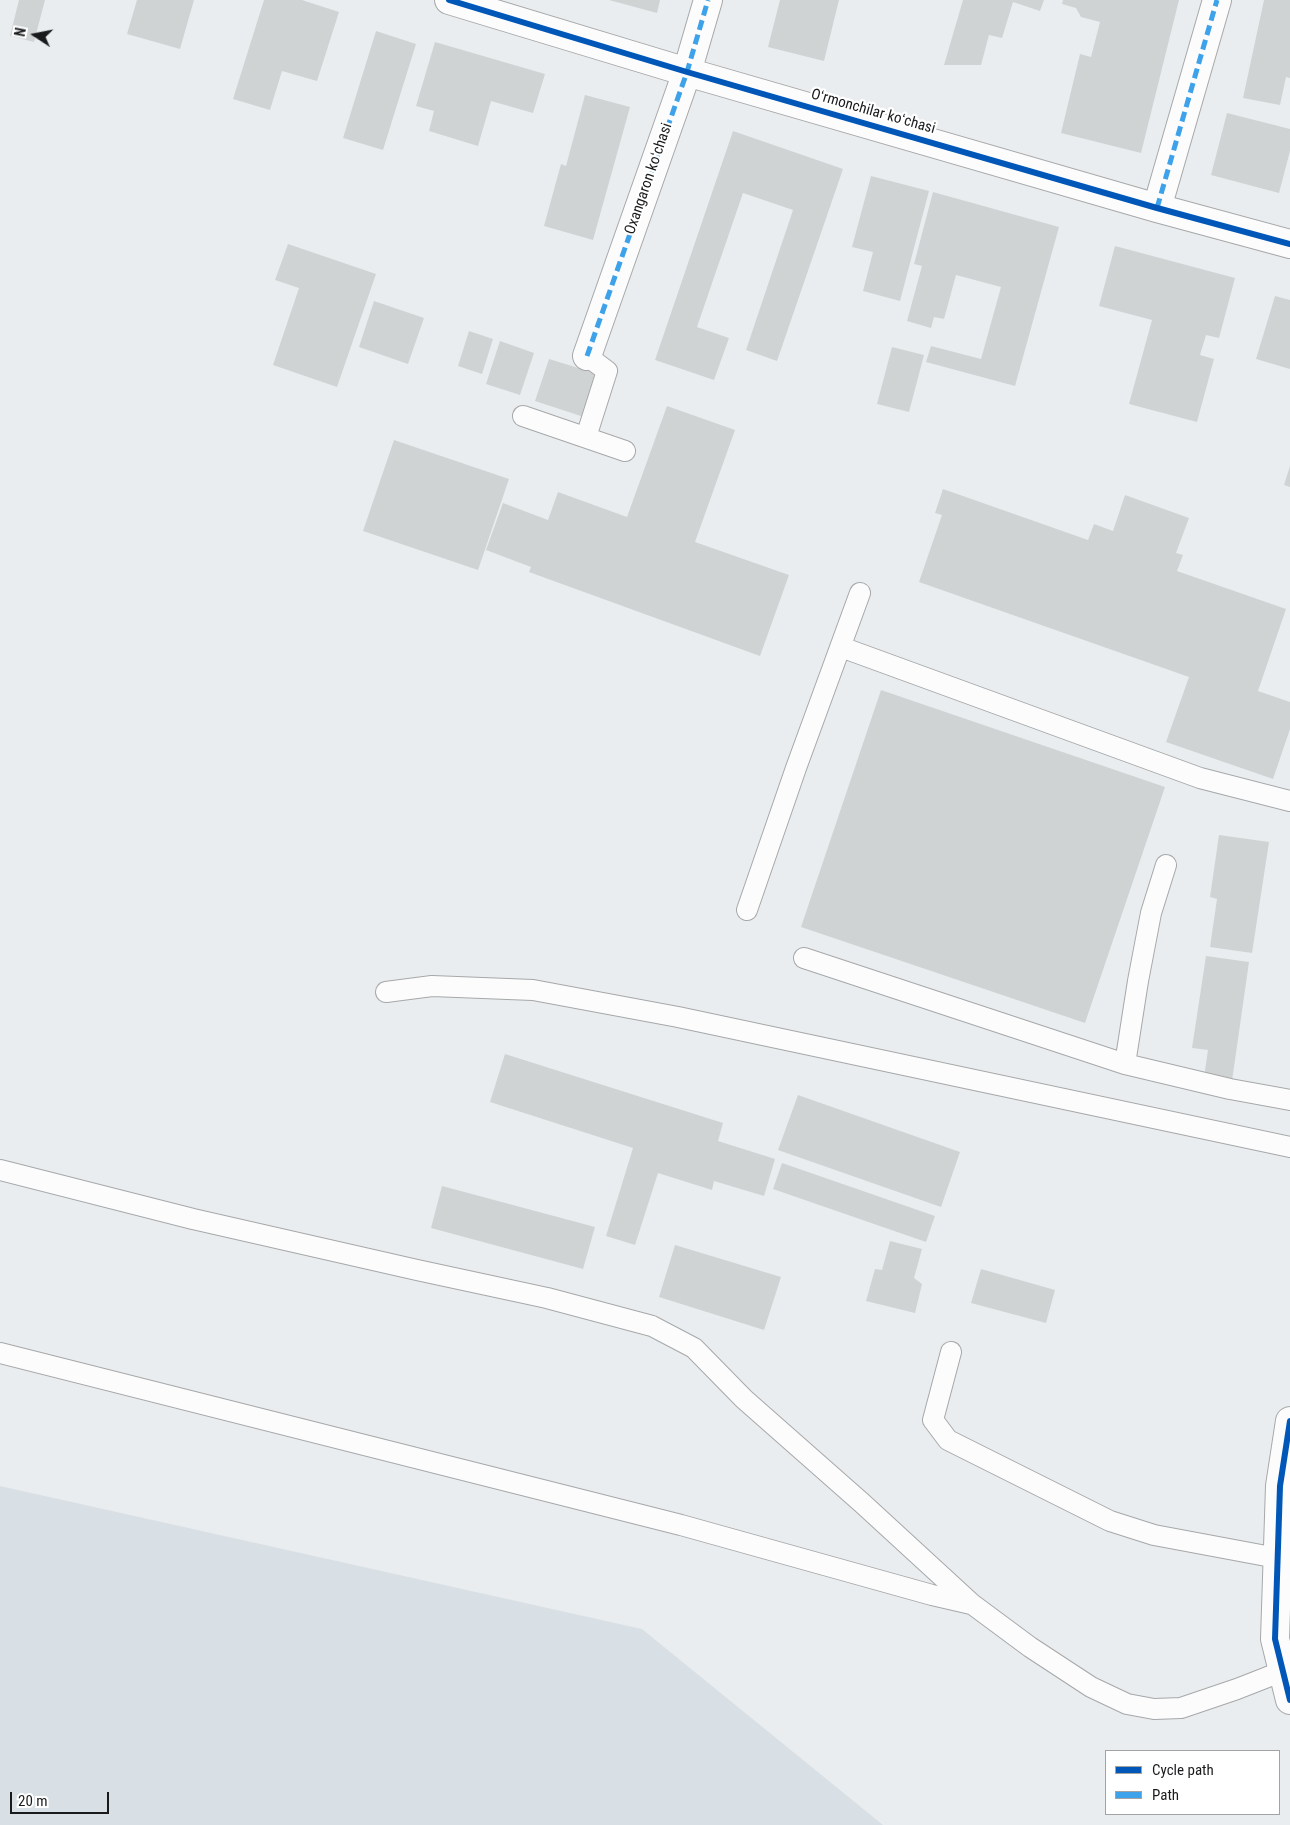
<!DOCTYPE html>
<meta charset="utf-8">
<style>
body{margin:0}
#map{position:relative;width:1290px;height:1825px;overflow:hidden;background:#eaedef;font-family:"Roboto Condensed",sans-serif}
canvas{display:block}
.legend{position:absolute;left:1105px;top:1750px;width:175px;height:65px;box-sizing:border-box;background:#fff;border:1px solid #a3a3a4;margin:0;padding:6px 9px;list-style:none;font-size:15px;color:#191a1b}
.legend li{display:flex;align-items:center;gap:10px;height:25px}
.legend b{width:25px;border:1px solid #a3a3a4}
.north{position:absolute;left:10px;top:10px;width:50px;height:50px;-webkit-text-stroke:4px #fff;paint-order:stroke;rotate:281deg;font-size:14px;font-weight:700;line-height:20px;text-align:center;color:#191a1b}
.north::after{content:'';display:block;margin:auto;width:18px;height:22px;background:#191a1b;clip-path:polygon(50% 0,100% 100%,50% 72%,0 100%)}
.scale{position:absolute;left:10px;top:1792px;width:99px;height:22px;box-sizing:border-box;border:2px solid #191a1b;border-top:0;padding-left:6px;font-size:15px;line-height:18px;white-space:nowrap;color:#191a1b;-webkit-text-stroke:4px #fff;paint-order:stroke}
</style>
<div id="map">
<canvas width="1290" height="1825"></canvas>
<ul class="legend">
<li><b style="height:6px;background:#0057b8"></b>Cycle path</li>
<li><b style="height:6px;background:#3da2ea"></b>Path</li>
</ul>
<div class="north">N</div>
<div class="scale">20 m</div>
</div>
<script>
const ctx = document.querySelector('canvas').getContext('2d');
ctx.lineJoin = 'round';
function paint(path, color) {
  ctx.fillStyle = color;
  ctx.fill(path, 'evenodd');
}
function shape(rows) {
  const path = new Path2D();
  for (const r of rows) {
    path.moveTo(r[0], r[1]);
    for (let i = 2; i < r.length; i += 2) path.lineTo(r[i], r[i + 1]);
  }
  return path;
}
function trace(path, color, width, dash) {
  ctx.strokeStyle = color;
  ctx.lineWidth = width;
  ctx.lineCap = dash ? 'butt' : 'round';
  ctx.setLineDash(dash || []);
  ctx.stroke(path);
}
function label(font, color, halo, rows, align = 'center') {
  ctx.font = font + ' "Roboto Condensed",sans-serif';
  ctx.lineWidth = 4.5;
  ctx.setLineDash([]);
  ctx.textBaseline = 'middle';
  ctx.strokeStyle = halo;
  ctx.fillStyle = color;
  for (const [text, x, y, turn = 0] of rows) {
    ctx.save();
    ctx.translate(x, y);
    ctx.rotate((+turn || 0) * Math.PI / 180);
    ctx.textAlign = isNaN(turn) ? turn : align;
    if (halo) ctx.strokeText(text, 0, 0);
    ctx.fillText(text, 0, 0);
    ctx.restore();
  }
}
paint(shape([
 [0,1486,642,1629,883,1825,0,1825]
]), '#d9e0e5');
paint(shape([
 [19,0,45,0,34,42,10,36],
 [137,0,194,0,180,49,127,34],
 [264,0,302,0,339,12,317,81,282,71,270,110,233,99],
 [609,0,660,0,657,13],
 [780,0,839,0,824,61,768,47],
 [963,0,1044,0,1040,11,1013,2,1002,38,989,35,981,65,944,65],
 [1063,0,1179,0,1141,153,1061,133,1080,54,1091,57,1100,22,1081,17,1076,8,1062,4],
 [1264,0,1290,0,1290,78,1286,77,1280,105,1243,98],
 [376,31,416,44,383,150,343,138],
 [435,42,545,74,533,113,491,101,478,146,429,131,434,111,416,106],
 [585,95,630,107,593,240,544,226,561,164,566,166],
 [1227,113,1290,129,1290,151,1279,193,1211,175],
 [733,131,843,169,777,361,746,350,793,210,743,193,697,327,729,338,714,380,655,360],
 [871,176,929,191,900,301,863,291,873,252,852,247],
 [933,192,1059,227,1015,386,926,362,931,346,981,359,1001,287,956,275,944,319,934,317,931,328,907,321,922,266,914,264],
 [288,244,376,274,337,387,273,365,299,288,275,280],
 [1115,246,1235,278,1219,338,1206,335,1200,355,1214,359,1197,422,1129,404,1152,320,1099,306],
 [1275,296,1290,300,1290,369,1256,359],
 [374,301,424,318,408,364,359,347],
 [469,331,493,339,482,374,458,366],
 [500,341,534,353,520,395,486,384],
 [892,347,924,355,909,412,877,404],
 [549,359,598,374,584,417,535,401],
 [667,406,735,430,695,542,789,575,760,656,529,572,531,567,486,550,503,503,548,520,558,492,627,517],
 [394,440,509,479,478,570,363,531],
 [1290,466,1290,487,1284,485],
 [943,489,1088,540,1094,524,1113,531,1125,495,1189,518,1176,553,1183,555,1177,571,1286,609,1258,691,1290,702,1290,729,1273,779,1166,742,1189,677,919,582,942,515,935,513],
 [881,690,1165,787,1085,1023,801,927],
 [1219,835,1269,842,1252,953,1210,947,1217,899,1210,897],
 [1206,956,1249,962,1232,1081,1204,1077,1208,1050,1192,1048],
 [505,1054,723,1123,718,1141,775,1159,764,1196,714,1181,712,1190,658,1173,635,1245,606,1236,633,1148,490,1102],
 [798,1095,960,1152,941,1207,778,1150],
 [782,1163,935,1216,926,1242,773,1189],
 [442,1186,595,1227,583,1269,431,1228],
 [890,1241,922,1249,914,1278,922,1284,915,1313,866,1301,875,1269,882,1270],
 [675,1245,781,1277,764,1330,659,1297],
 [981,1269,1055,1290,1046,1323,971,1303]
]), '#d0d3d4');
const service = shape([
 [523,416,625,451],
 [586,437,607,371,587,356],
 [841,647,1200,778,1290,801],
 [747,910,796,768,860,593],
 [804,958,1125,1064,1230,1089,1290,1100],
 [386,992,432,986,533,990,678,1017,1290,1147],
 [1125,1064,1138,981,1151,913,1166,865],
 [0,1170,193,1219,417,1270,547,1298,652,1326,694,1348,744,1399,862,1503,972,1604,1030,1647,1091,1687,1127,1704,1154,1709,1181,1708,1237,1689,1283,1671],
 [951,1352,933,1420,948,1440,1110,1521,1154,1535,1277,1558],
 [0,1353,681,1525,932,1595,971,1604]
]);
const minor = shape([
 [449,0,687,72,1157,208,1290,244],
 [1157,208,1217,0],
 [587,356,687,72,708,0],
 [1290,1421,1280,1486,1275,1639,1290,1700]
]);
trace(service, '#a6a8a9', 22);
trace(minor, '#a6a8a9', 30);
trace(service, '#fcfcfd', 20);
trace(minor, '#fcfcfd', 28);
trace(shape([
 [1157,208,1217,0],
 [587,356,687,72,708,0]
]), '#3da2ea', 5, [10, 5]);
trace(shape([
 [449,0,687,72,1157,208,1290,244],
 [1290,1421,1280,1486,1275,1639,1290,1700]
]), '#0057b8', 6);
label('15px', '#191a1b', '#fff', [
 ["Oʻrmonchilar koʻchasi",873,112,16],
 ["Oxangaron koʻchasi",649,179,-71]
]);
</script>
